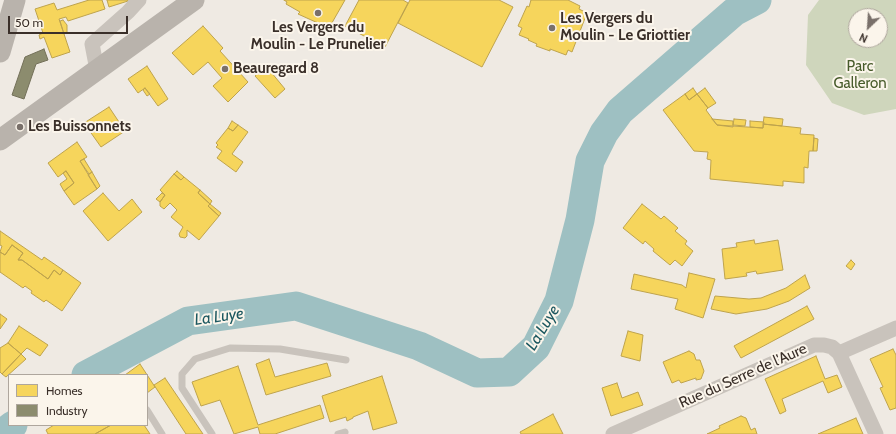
<!DOCTYPE html>
<style>
body{margin:0}
#map{position:relative;width:896px;height:434px;overflow:hidden;background:#efeae3;font-family:Cabin,sans-serif}
canvas{display:block}
.legend{position:absolute;left:8px;top:374px;width:140px;height:52px;box-sizing:border-box;background:#fbf5eb;border:1px solid #aea69d;margin:0;padding:5px 7px;list-style:none;font-size:12px;color:#3a2f29}
.legend li{display:flex;align-items:center;gap:8px;height:20px}
.legend b{width:20px;border:1px solid #aea69d}
.north{position:absolute;left:848px;top:8px;width:40px;height:40px;box-sizing:border-box;background:#fbf5eb;border:1px solid #aea69d;border-radius:50%;rotate:205deg;font-size:11px;font-weight:700;line-height:16px;text-align:center;color:#3a2f29}
.north::after{content:'';display:block;margin:auto;width:14px;height:18px;background:#79706a;clip-path:polygon(50% 0,100% 100%,50% 72%,0 100%)}
.scale{position:absolute;left:8px;top:16px;width:120px;height:18px;box-sizing:border-box;border:2px solid #3a2f29;border-top:0;padding-left:5px;font-size:12px;line-height:14px;white-space:nowrap;color:#3a2f29;-webkit-text-stroke:3px #fbf5eb;paint-order:stroke}
</style>
<div id="map">
<canvas width="896" height="434"></canvas>
<ul class="legend">
<li><b style="height:11px;background:#f6d55c"></b>Homes</li>
<li><b style="height:11px;background:#8c8c6e"></b>Industry</li>
</ul>
<div class="north">N</div>
<div class="scale">50 m</div>
</div>
<script>
const ctx = document.querySelector('canvas').getContext('2d');
ctx.lineJoin = 'round';
function paint(path, color) {
  ctx.fillStyle = color;
  ctx.fill(path, 'evenodd');
}
function shape(rows) {
  const path = new Path2D();
  for (const r of rows) {
    path.moveTo(r[0], r[1]);
    for (let i = 2; i < r.length; i += 2) path.lineTo(r[i], r[i + 1]);
  }
  return path;
}
function trace(path, color, width, dash) {
  ctx.strokeStyle = color;
  ctx.lineWidth = width;
  ctx.lineCap = dash ? 'butt' : 'round';
  ctx.setLineDash(dash || []);
  ctx.stroke(path);
}
function label(font, color, halo, rows, align = 'center') {
  ctx.font = font + ' Cabin,sans-serif';
  ctx.lineWidth = 4;
  ctx.setLineDash([]);
  ctx.textBaseline = 'middle';
  ctx.strokeStyle = halo;
  ctx.fillStyle = color;
  for (const [text, x, y, turn = 0] of rows) {
    ctx.save();
    ctx.translate(x, y);
    ctx.rotate((+turn || 0) * Math.PI / 180);
    ctx.textAlign = isNaN(turn) ? turn : align;
    if (halo) ctx.strokeText(text, 0, 0);
    ctx.fillText(text, 0, 0);
    ctx.restore();
  }
}
paint(shape([
 [819,0,896,0,896,109,864,115,832,103,806,65,808,15],
 [856,16,880,16,880,40,856,40]
]), '#cfd6bc');
const homes = shape([
 [89,0,102,0,105,9,68,21,66,17,59,19,70,52,52,58,44,37,40,39,39,35,43,33,35,9,54,3,57,10,89,0],
 [107,0,128,0,128,1,109,7,107,0],
 [284,0,345,0,329,28,298,14,300,12,286,4,287,2,284,0],
 [359,0,403,0,408,3,385,47,345,26,359,0],
 [410,0,499,0,513,7,482,67,398,23,410,0],
 [531,0,568,0,580,6,579,9,587,13,572,52,568,50,566,55,550,49,550,51,536,46,537,44,528,40,529,39,519,35,522,28,518,26,527,6,529,7,531,0],
 [63,20,67,25,67,33,64,34,60,21,63,20],
 [203,26,223,48,220,51,248,82,228,102,213,86,222,78,208,62,193,75,172,53,203,26],
 [147,66,168,99,158,106,145,88,138,93,128,79,147,66],
 [266,66,285,89,275,98,255,76,266,66],
 [145,88,150,94,147,96,143,90,145,88],
 [693,88,697,94,689,100,685,94,693,88],
 [705,88,716,103,708,108,697,94,705,88],
 [685,94,689,100,697,94,708,108,706,110,717,125,763,128,763,124,801,128,800,134,814,135,813,151,809,151,808,168,804,167,804,183,783,181,783,186,710,179,711,160,707,159,708,152,694,151,663,110,685,94],
 [109,107,125,131,101,147,84,123,109,107],
 [764,117,783,119,782,126,763,124,764,117],
 [712,119,733,121,733,127,717,125,712,119],
 [734,119,746,120,745,126,733,125,734,119],
 [232,121,238,125,233,131,228,128,232,121],
 [750,121,764,122,763,128,750,127,750,121],
 [238,125,248,132,232,154,243,162,236,172,217,158,222,151,216,147,218,145,216,143,228,128,233,131,238,125],
 [814,138,818,139,817,151,813,151,814,138],
 [77,142,87,157,80,161,97,189,74,205,64,191,74,183,66,171,58,177,48,163,77,142],
 [84,159,92,172,89,174,80,161,84,159],
 [66,171,74,183,64,191,60,184,67,179,63,173,66,171],
 [177,171,184,177,181,180,174,174,177,171],
 [92,172,100,186,97,189,88,175,92,172],
 [174,174,181,180,184,177,200,190,198,193,210,204,208,206,219,216,199,240,187,230,187,236,185,238,180,237,179,234,183,227,171,217,177,210,170,203,164,209,160,206,160,202,165,195,160,190,174,174],
 [200,190,212,201,210,204,198,193,200,190],
 [103,193,119,211,132,199,142,212,108,241,83,211,103,193],
 [162,193,165,195,160,202,156,199,162,193],
 [210,204,221,213,219,216,208,206,210,204],
 [642,204,661,219,664,216,678,228,675,231,687,241,685,244,693,251,682,266,675,260,670,265,653,251,654,249,645,241,643,244,623,228,642,204],
 [0,231,42,260,44,257,63,270,60,275,54,270,48,279,22,260,18,260,23,253,12,245,5,255,0,252,2,246,0,245,0,231],
 [754,240,755,244,778,240,783,270,757,274,756,271,746,273,747,276,725,279,722,249,737,247,736,243,754,240],
 [12,245,23,253,18,260,22,260,48,279,54,270,60,275,63,270,81,283,62,311,46,300,44,302,31,293,32,291,25,286,23,288,0,272,0,252,5,255,12,245],
 [851,260,855,264,851,270,846,266,851,260],
 [689,273,715,279,703,318,675,309,678,299,631,289,634,274,682,285,686,288,689,273],
 [805,275,810,288,789,301,767,309,736,314,711,309,715,296,749,299,761,298,786,288,805,275],
 [807,306,814,319,741,358,734,346,807,306],
 [0,314,7,319,0,329,0,314],
 [19,326,48,345,40,356,27,348,21,354,8,343,19,326],
 [628,331,643,335,640,361,621,356,628,331],
 [8,343,21,354,2,374,0,372,0,348,8,343],
 [893,349,896,355,896,408,890,410,880,388,883,387,870,359,893,349],
 [689,351,694,354,696,360,700,360,704,371,701,379,696,380,696,378,681,383,679,380,672,383,663,362,689,351],
 [21,354,26,359,6,377,2,374,21,354],
 [816,356,825,379,837,375,842,387,828,393,823,381,782,399,786,411,780,414,765,379,816,356],
 [269,359,275,377,327,363,331,376,266,395,256,364,269,359],
 [140,364,155,387,147,393,147,375,125,375,140,364],
 [238,366,258,425,320,405,324,418,275,434,260,434,258,427,234,434,220,400,201,406,192,382,238,366],
 [382,376,397,423,373,430,368,411,353,417,353,418,347,421,346,417,330,422,322,396,382,376],
 [165,378,203,434,186,434,154,385,165,378],
 [617,383,622,398,638,392,643,405,611,416,602,388,617,383],
 [553,414,563,434,521,434,520,432,553,414],
 [741,416,746,418,751,430,755,428,757,434,707,434,720,428,719,426,741,416],
 [856,418,863,434,818,434,856,418],
 [54,425,111,425,95,434,48,434,46,430,54,425],
 [111,425,144,425,150,434,95,434,111,425]
]);
paint(homes, '#f6d55c');
trace(homes, '#bea34d', 1);
const industry = shape([
 [44,49,48,60,36,64,24,99,12,95,25,57,44,49]
]);
paint(industry, '#8c8c6e');
trace(industry, '#737059', 1);
trace(shape([
 [86,375,188,321,296,306,419,346,477,373,509,372,536,347,559,301,580,220,590,161,604,133,620,111,734,12,757,0],
 [1,434,13,425]
]), '#9ec0c2', 29);
trace(shape([
 [147,410,162,434],
 [212,434,182,388,182,374,195,359,230,348,280,349,346,360],
 [338,434,345,432]
]), '#c9c3bc', 7);
trace(shape([
 [97,70,92,44,128,12,139,0],
 [839,353,876,434],
 [613,434,814,345,824,345,832,347,839,353,896,328]
]), '#c9c3bc', 15);
trace(shape([
 [0,52,15,0],
 [0,140,194,0]
]), '#b9b3ac', 21);
for (const [x, y, r, color] of [
 [318,13,4,"#79706a"],
 [552,28,4,"#79706a"],
 [225,69,4,"#79706a"],
 [20,127,4,"#79706a"]
]) {
  const dot = new Path2D();
  dot.arc(x, y, r, 0, 2 * Math.PI);
  ctx.fillStyle = color;
  ctx.fill(dot);
  trace(dot, '#fbf5eb', 1.5);
}
label('bold 15px', '#3a2f29', '#fbf5eb', [
 ["Les Vergers du",560,19],
 ["Moulin - Le Griottier",560,36],
 ["Les Vergers du",318,28,"center"],
 ["Moulin - Le Prunelier",318,45,"center"],
 ["Beauregard 8",233,69],
 ["Les Buissonnets",28,127]
], 'left');
label('15px', '#475b2b', '#fbf5eb', [
 ["Parc",860,67],
 ["Galleron",860,84]
]);
label('15px', '#3a2f29', '#fbf5eb', [
 ["Rue du Serre de l'Aure",743,376,-24]
]);
label('italic 16px', '#1b575f', '#fbf5eb', [
 ["La Luye",219,317,-8],
 ["La Luye",543,328,-59]
]);
</script>
